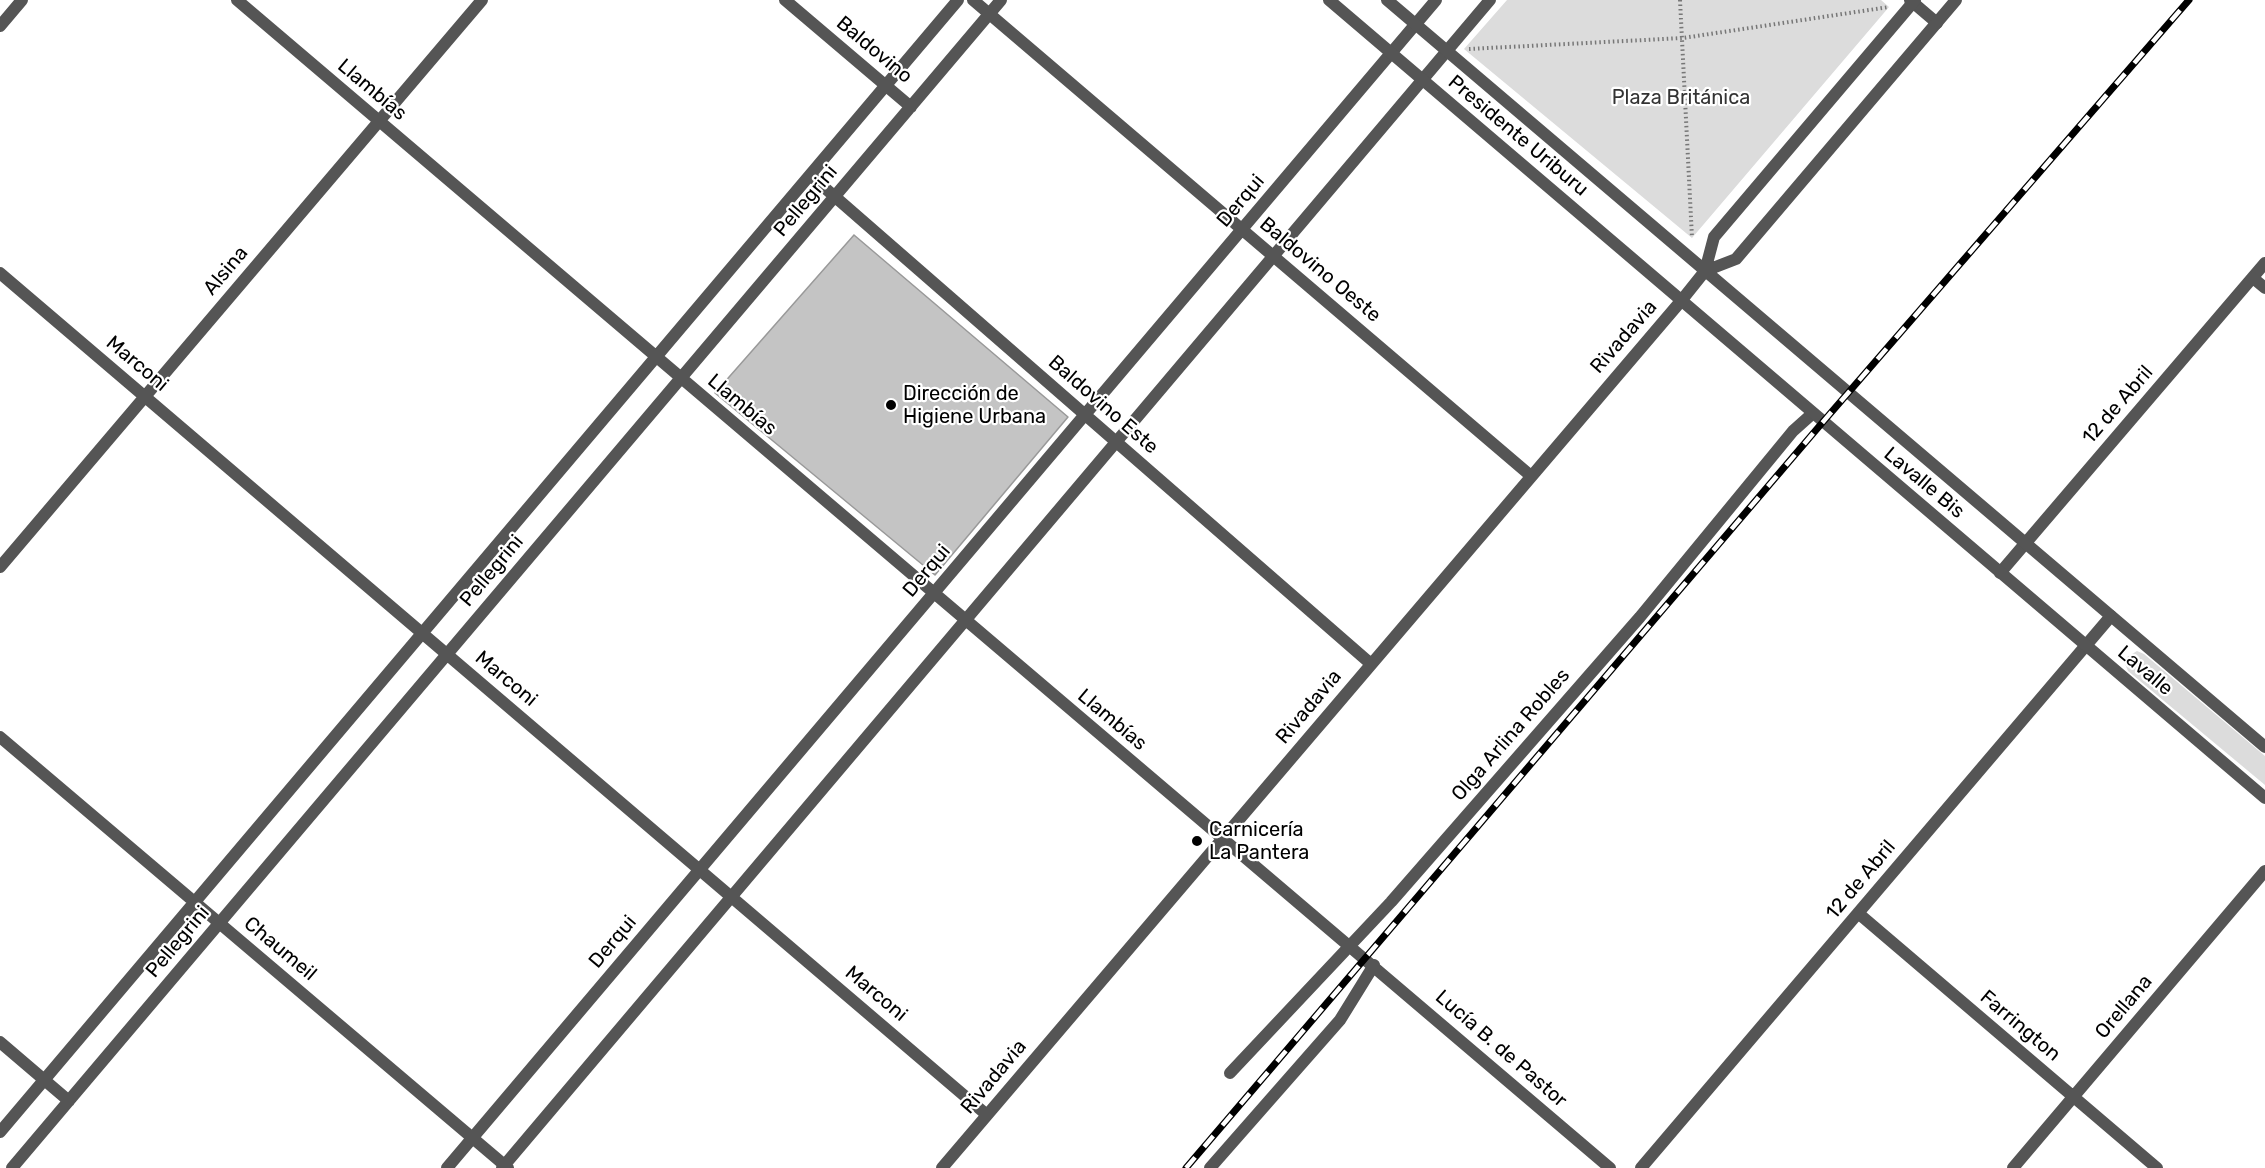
<!DOCTYPE html>
<meta charset="utf-8">
<style>
body{margin:0}
canvas{display:block;background:#fff}
</style>
<canvas width="2265" height="1168"></canvas>
<script>
const ctx = document.querySelector('canvas').getContext('2d');
ctx.lineJoin = 'round';
function paint(path, color) {
  ctx.fillStyle = color;
  ctx.fill(path, 'evenodd');
}
function shape(rows) {
  const path = new Path2D();
  for (const r of rows) {
    path.moveTo(r[0], r[1]);
    for (let i = 2; i < r.length; i += 2) path.lineTo(r[i], r[i + 1]);
  }
  return path;
}
function trace(path, color, width, dash) {
  ctx.strokeStyle = color;
  ctx.lineWidth = width;
  ctx.lineCap = dash ? 'butt' : 'round';
  ctx.setLineDash(dash || []);
  ctx.stroke(path);
}
function label(font, color, halo, rows, align = 'center') {
  ctx.font = font + ' Rubik,sans-serif';
  ctx.lineWidth = 4.5;
  ctx.setLineDash([]);
  ctx.textBaseline = 'middle';
  ctx.strokeStyle = halo;
  ctx.fillStyle = color;
  for (const [text, x, y, turn = 0] of rows) {
    ctx.save();
    ctx.translate(x, y);
    ctx.rotate((+turn || 0) * Math.PI / 180);
    ctx.textAlign = isNaN(turn) ? turn : align;
    if (halo) ctx.strokeText(text, 0, 0);
    ctx.fillText(text, 0, 0);
    ctx.restore();
  }
}
paint(shape([
 [1507,0,1881,0,1889,7,1692,238,1464,49],
 [2137,651,2144,654,2265,756,2265,785,2128,671,2125,664,2127,657]
]), '#dcdcdc');
const building = shape([
 [854,235,1068,417,935,575,715,393,854,235]
]);
paint(building, '#c4c4c4');
trace(building, '#999', 1.5);
trace(shape([
 [1680,0,1692,238],
 [1469,49,1683,38,1889,7]
]), '#777', 4, [1.5, 3]);
trace(shape([
 [237,0,1610,1168],
 [785,0,911,107],
 [973,0,1531,476],
 [1910,0,1937,23],
 [0,26,22,0],
 [810,175,1371,664],
 [0,273,987,1115],
 [2253,278,2265,288],
 [0,567,482,0],
 [2000,573,2265,263],
 [0,737,508,1168],
 [1858,913,2157,1168],
 [0,1042,69,1101],
 [1230,1073,1391,902,1640,617,1793,431,1812,414],
 [0,1132,958,0],
 [12,1168,1001,0],
 [447,1168,1436,0],
 [502,1168,1490,0],
 [942,1168,1681,301],
 [1210,1168,1340,1020,1374,965],
 [1641,1168,2111,616],
 [2013,1168,2265,871]
]), '#555', 12);
trace(shape([
 [1329,0,2265,798],
 [1387,0,2265,747],
 [1705,271,1736,259,1956,0],
 [1681,301,1705,271,1714,237,1915,0]
]), '#555', 12);
const rail = shape([
 [1186,1168,1822,423,2189,0]
]);
trace(rail, '#000', 7);
trace(rail, '#fff', 4.5, [14]);
for (const [x, y, r, color] of [
 [891,405,6,"#000"],
 [1197,841,6,"#000"]
]) {
  const dot = new Path2D();
  dot.arc(x, y, r, 0, 2 * Math.PI);
  ctx.fillStyle = color;
  ctx.fill(dot);
  trace(dot, '#fff', 2);
}
label('20px', '#000', '#fff', [
 ["Baldovino",874,50,40],
 ["Llambías",372,90,40],
 ["Presidente Uriburu",1518,136,40],
 ["Pellegrini",806,201,-50],
 ["Derqui",1241,201,-50],
 ["Baldovino Oeste",1320,270,40],
 ["Alsina",226,271,-50],
 ["Rivadavia",1624,337,-49],
 ["Marconi",137,364,40],
 ["Llambías",742,405,40],
 ["Baldovino Este",1103,405,41],
 ["12 de Abril",2118,405,-49],
 ["Lavalle Bis",1924,483,40],
 ["Pellegrini",492,571,-50],
 ["Derqui",927,571,-50],
 ["Lavalle",2145,671,40],
 ["Marconi",506,679,40],
 ["Rivadavia",1309,707,-50],
 ["Llambías",1112,720,40],
 ["Olga Arlina Robles",1511,735,-49],
 ["12 de Abril",1861,880,-50],
 ["Pellegrini",178,942,-50],
 ["Derqui",613,942,-50],
 ["Chaumeil",280,949,40],
 ["Marconi",876,994,40],
 ["Orellana",2124,1007,-50],
 ["Farrington",2020,1026,40],
 ["Lucía B. de Pastor",1501,1049,41],
 ["Rivadavia",994,1077,-50]
]);
label('20px', '#333', '#fff', [
 ["Plaza Británica",1681,98]
]);
label('20px', '#000', '#fff', [
 ["Dirección de",903,394],
 ["Higiene Urbana",903,417],
 ["Carnicería",1209,830],
 ["La Pantera",1209,853]
], 'left');
</script>
